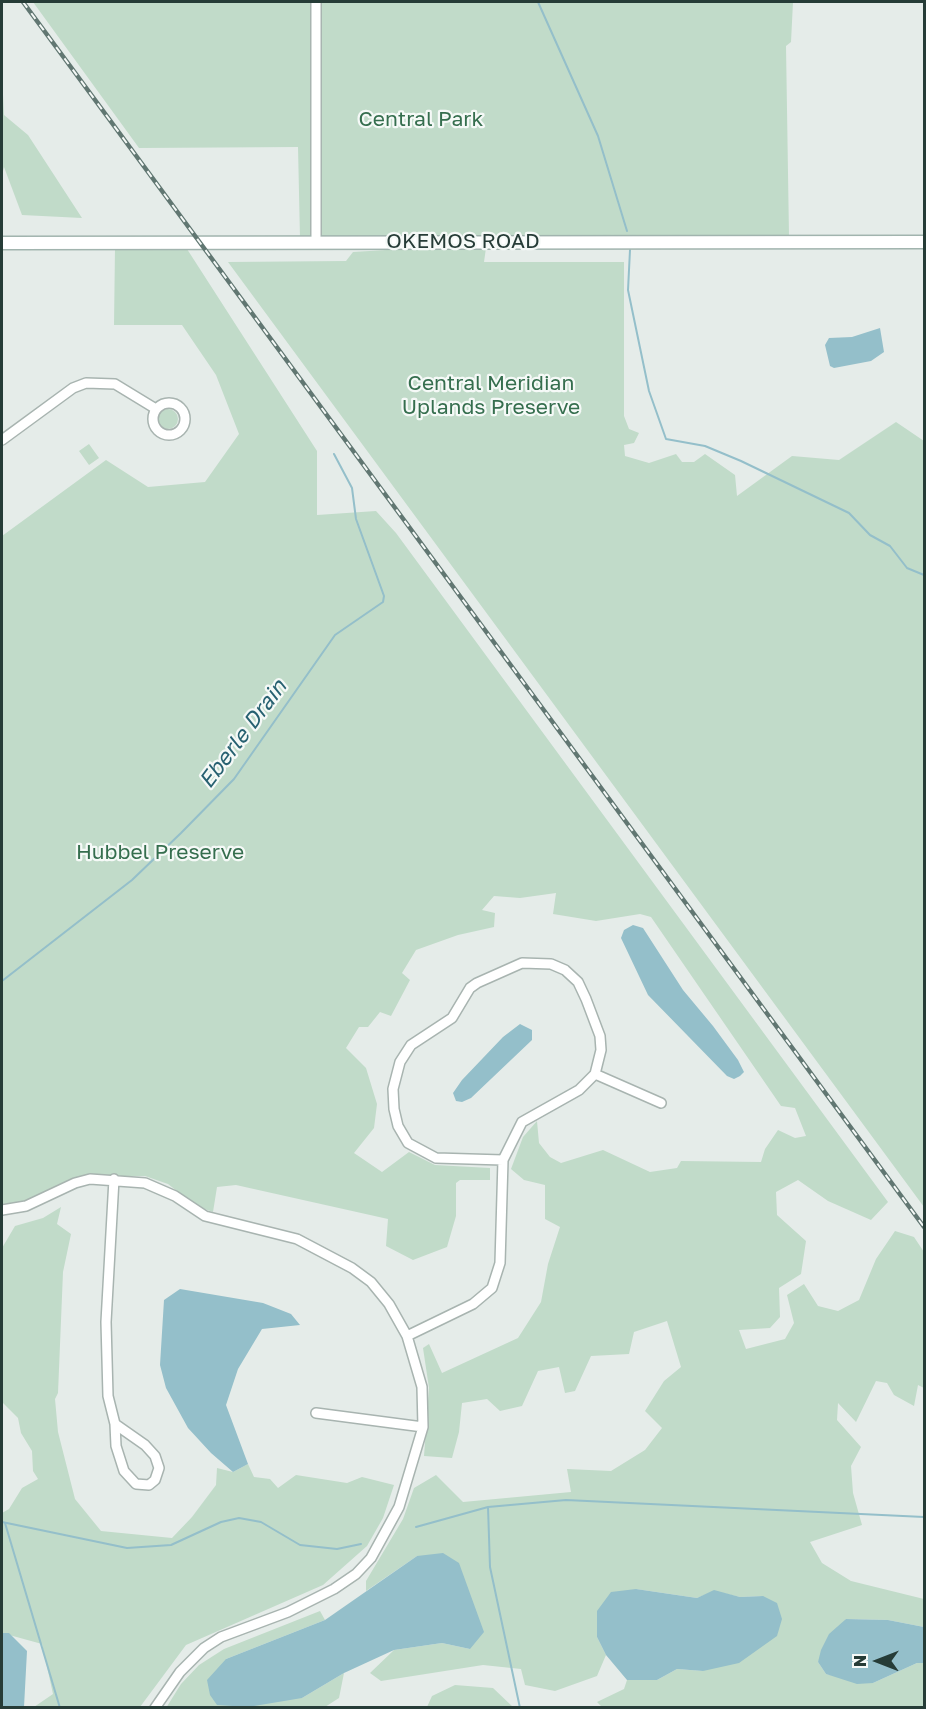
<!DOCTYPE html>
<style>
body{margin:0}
#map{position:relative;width:926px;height:1709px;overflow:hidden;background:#e5ece9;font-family:"Golos Text",sans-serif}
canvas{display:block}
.frame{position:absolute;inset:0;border:3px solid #263c37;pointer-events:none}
.north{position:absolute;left:848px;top:1631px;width:60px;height:60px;-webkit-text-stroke:4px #f5f9f7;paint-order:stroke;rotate:270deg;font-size:16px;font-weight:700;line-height:24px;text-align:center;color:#263c37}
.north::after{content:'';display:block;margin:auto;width:21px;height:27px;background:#263c37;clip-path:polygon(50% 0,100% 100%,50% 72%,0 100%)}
</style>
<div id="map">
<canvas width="926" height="1709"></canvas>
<div class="frame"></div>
<div class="north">N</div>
</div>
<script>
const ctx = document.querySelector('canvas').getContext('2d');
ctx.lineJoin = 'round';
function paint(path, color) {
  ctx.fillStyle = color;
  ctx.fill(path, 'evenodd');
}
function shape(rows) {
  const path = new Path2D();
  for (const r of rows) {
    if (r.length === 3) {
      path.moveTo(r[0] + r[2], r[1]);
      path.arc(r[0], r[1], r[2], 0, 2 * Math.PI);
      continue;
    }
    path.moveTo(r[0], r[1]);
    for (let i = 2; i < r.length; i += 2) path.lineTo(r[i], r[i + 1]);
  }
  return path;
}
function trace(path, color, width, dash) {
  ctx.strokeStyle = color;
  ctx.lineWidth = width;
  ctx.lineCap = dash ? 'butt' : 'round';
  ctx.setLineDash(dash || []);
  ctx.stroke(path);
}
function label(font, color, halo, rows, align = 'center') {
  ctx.font = font + ' "Golos Text",sans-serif';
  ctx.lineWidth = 4.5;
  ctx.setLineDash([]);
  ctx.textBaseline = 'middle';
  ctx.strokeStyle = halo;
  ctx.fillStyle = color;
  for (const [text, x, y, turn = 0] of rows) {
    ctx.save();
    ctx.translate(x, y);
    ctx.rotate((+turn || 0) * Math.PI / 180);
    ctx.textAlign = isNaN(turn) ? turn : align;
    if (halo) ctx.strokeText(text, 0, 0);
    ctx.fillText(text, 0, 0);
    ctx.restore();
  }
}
paint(shape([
 [33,2,793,2,791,42,786,46,789,236,300,238,298,147,139,148],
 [2,74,4,115,28,135,82,218,22,215,4,167,2,175],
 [115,248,187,249,317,451,317,515,376,511,396,533,888,1202,871,1220,828,1201,798,1180,776,1192,777,1215,806,1241,801,1274,779,1288,780,1317,770,1328,739,1330,746,1349,785,1339,794,1323,787,1295,804,1284,818,1306,838,1311,859,1300,876,1259,895,1231,914,1237,924,1252,924,1388,918,1385,914,1406,894,1395,887,1383,876,1381,856,1422,838,1403,837,1420,861,1447,851,1466,853,1493,862,1525,810,1542,822,1563,851,1581,924,1599,924,1627,888,1620,846,1619,818,1662,826,1674,873,1683,917,1663,924,1663,924,1707,602,1707,597,1702,624,1689,627,1680,657,1680,677,1669,703,1671,763,1596,740,1597,714,1591,697,1598,636,1589,597,1637,606,1655,597,1676,555,1691,525,1685,521,1669,483,1665,381,1681,370,1673,394,1650,442,1643,470,1649,417,1556,366,1591,366,1581,403,1519,414,1488,436,1475,463,1502,571,1492,567,1469,611,1471,645,1450,662,1428,645,1411,664,1381,681,1367,667,1321,634,1332,629,1354,591,1356,575,1391,565,1393,559,1367,538,1371,522,1406,500,1411,487,1399,462,1403,459,1432,452,1458,424,1456,429,1388,423,1348,429,1344,442,1373,518,1338,541,1302,548,1264,560,1227,545,1219,545,1185,524,1180,511,1169,523,1137,537,1121,539,1143,550,1157,561,1163,603,1150,650,1172,677,1168,681,1161,761,1162,765,1149,778,1130,795,1138,806,1136,795,1108,781,1106,651,917,640,914,596,921,553,914,556,893,520,898,494,896,482,910,495,913,494,927,458,935,416,950,402,973,410,980,391,1016,380,1012,368,1027,359,1027,346,1048,366,1068,377,1104,374,1128,354,1153,382,1172,409,1152,435,1165,490,1168,490,1180,460,1180,456,1183,456,1216,447,1247,413,1260,386,1246,388,1219,236,1185,217,1187,213,1212,196,1206,168,1184,145,1176,88,1176,67,1181,24,1202,2,1204,2,536,106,460,148,487,205,482,239,434,216,375,182,325,114,325],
 [419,248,486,248,484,262,624,262,624,416,629,429,639,433,634,443,624,445,625,456,649,463,676,454,682,462,694,462,705,454,735,475,737,496,792,456,839,460,896,422,924,441,924,1207,228,262,346,261,353,252],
 [168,419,10],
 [89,444,99,458,89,465,79,451],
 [61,1207,57,1224,71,1234,63,1272,58,1393,55,1399,58,1432,75,1499,101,1531,172,1538,192,1517,216,1485,217,1468,233,1472,248,1464,254,1477,270,1479,278,1488,296,1475,347,1483,362,1477,394,1485,383,1518,367,1546,323,1585,186,1645,140,1707,34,1707,53,1694,42,1644,2,1633,2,1513,9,1509,22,1488,38,1479,33,1471,32,1451,21,1433,18,1418,2,1402,2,1248,15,1226,43,1218],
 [320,1611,325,1620,226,1659,302,1698,344,1673,339,1698,325,1707,166,1708,181,1684,199,1665,224,1649],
 [455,1685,493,1688,513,1707,427,1707,432,1696]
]), '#c1dbc9');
paint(shape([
 [880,328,884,352,871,361,834,368,830,366,825,345,829,338,852,337],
 [633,925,643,928,683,990,713,1026,738,1060,744,1072,740,1076,734,1079,727,1076,648,995,621,938,624,930],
 [520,1024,532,1030,532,1040,471,1098,462,1102,456,1101,453,1093,462,1080,503,1037],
 [180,1289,263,1303,291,1314,300,1325,262,1329,238,1369,226,1405,248,1464,233,1472,211,1453,188,1428,166,1388,160,1365,164,1300],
 [443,1553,459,1563,484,1632,470,1649,442,1643,394,1650,344,1673,302,1698,248,1707,217,1705,210,1695,207,1680,226,1659,325,1620,417,1556],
 [636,1589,697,1598,714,1590,740,1597,763,1596,777,1603,782,1619,777,1636,739,1663,703,1671,677,1669,657,1680,627,1680,606,1655,597,1637,597,1611,611,1592],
 [846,1619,888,1620,924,1627,924,1663,917,1663,873,1683,857,1684,826,1674,818,1662,821,1650,829,1634],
 [2,1633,9,1633,27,1651,24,1707,2,1707]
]), '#94bfca');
trace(shape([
 [538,2,598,136,627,231],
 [630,250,628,290,649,391,666,439,705,446,741,461,849,513,870,535,890,546,907,568,924,575],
 [2,981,132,880,181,833,234,779,335,635,383,602,384,596,356,519,352,488,334,454],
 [488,1507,490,1567,520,1708],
 [2,1522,127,1548,171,1545,221,1522,239,1518,261,1522,300,1545,337,1549,361,1544],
 [5,1523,60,1708],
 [416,1527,488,1507,566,1500,924,1517]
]), '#94bfca', 2);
const street = shape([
 [316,2,316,242],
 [169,419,16],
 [2,440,73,388,86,383,115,384,156,409],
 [595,1074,661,1103],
 [114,1179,106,1322,108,1396,115,1424,116,1446,124,1471,136,1484,149,1485,155,1480,159,1468,155,1456,145,1445,115,1424],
 [2,1210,26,1206,75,1183,90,1179,145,1183,175,1196,205,1216,297,1239,352,1268,371,1282,389,1304,407,1336,422,1387,423,1427,399,1507,371,1558,356,1574,334,1589,288,1612,221,1637,204,1648,180,1672,155,1708],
 [407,1336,473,1304,492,1288,500,1263,503,1160,436,1158,408,1143,398,1126,394,1109,393,1089,400,1062,411,1045,452,1018,470,988,477,983,522,963,551,964,565,970,578,982,586,999,600,1036,601,1050,595,1074,579,1090,522,1122,503,1160],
 [316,1413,423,1427]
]);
const secondary = shape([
 [2,243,924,242]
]);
trace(street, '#a8b4b0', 12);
trace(secondary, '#a1b4ae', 15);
trace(street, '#fff', 9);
trace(secondary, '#fff', 12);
const rail = shape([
 [23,2,924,1227]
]);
trace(rail, '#617772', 4.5);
trace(rail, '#f5f9f7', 2, [7]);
label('21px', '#356e4e', '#f5f9f7', [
 ["Central Park",421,119],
 ["Central Meridian",491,383],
 ["Uplands Preserve",491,407],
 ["Hubbel Preserve",160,852]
]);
label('21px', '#263c37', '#f5f9f7', [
 ["OKEMOS ROAD",463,241]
]);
label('italic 22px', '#276171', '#f5f9f7', [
 ["Eberle Drain",243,734,-53]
]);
</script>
